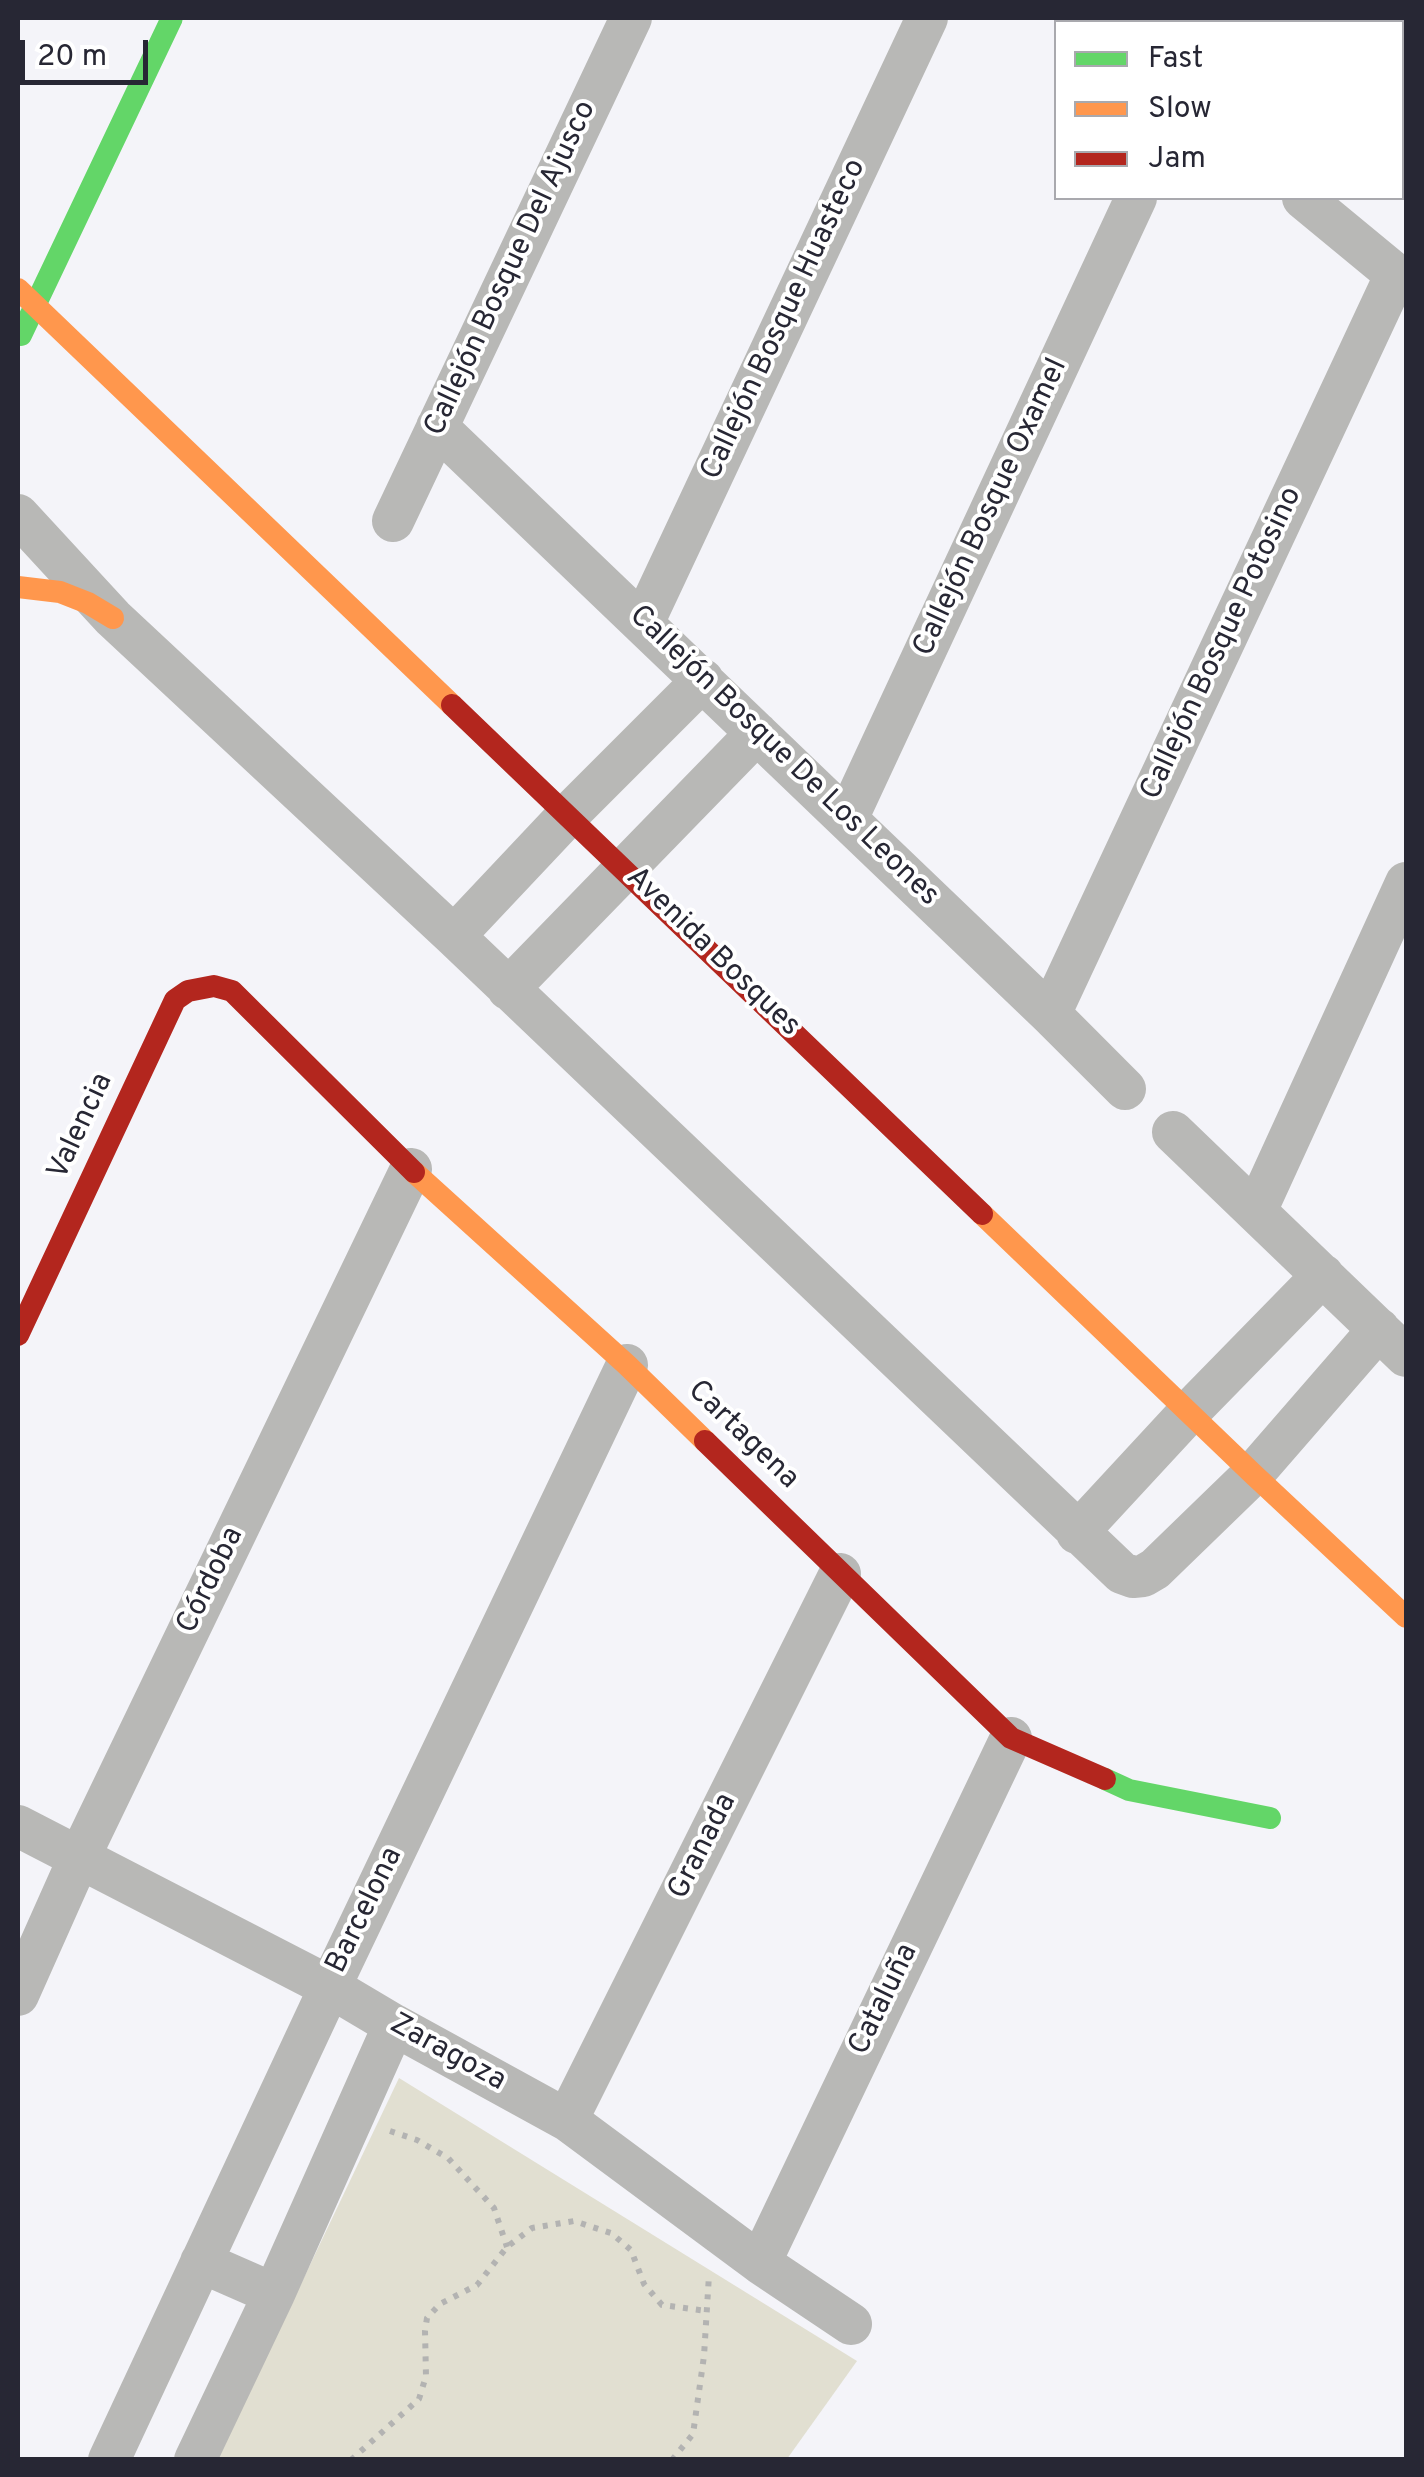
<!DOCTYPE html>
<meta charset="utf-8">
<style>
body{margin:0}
#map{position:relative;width:1424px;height:2477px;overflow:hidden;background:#f4f4f9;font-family:Overpass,sans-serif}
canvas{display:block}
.frame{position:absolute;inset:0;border:20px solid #272734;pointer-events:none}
.legend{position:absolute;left:1054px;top:20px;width:350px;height:180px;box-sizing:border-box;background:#fff;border:2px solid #a9a9ae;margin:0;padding:12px 18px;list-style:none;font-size:30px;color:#272734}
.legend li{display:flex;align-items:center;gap:20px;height:50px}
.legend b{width:50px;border:2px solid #a9a9ae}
.scale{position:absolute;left:20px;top:40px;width:128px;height:45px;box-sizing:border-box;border:5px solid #272734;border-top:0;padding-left:12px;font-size:30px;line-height:35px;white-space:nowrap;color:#272734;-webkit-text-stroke:8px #fff;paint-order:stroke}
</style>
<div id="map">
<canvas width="1424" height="2477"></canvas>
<div class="frame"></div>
<ul class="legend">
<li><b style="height:12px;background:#63d668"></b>Fast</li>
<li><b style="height:12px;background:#ff974d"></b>Slow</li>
<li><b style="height:12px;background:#b3261e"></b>Jam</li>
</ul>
<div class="scale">20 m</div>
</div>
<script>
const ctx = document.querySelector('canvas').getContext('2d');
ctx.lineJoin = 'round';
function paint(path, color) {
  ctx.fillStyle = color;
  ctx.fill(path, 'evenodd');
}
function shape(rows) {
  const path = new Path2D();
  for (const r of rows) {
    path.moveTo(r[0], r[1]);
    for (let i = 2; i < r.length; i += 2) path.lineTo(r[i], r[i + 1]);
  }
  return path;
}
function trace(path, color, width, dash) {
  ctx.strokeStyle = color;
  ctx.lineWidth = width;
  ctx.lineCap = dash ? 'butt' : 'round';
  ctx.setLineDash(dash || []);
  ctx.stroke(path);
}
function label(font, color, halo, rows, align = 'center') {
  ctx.font = font + ' Overpass,sans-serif';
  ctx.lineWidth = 8;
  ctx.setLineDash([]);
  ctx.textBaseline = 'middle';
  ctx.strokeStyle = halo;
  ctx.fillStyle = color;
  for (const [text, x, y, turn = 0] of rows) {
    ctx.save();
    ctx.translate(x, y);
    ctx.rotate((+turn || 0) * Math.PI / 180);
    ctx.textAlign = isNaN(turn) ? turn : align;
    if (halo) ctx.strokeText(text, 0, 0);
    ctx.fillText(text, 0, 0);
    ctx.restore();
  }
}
paint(shape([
 [399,2078,857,2361,787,2459,217,2460]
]), '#e1dfd1');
trace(shape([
 [390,2131,417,2140,448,2158,494,2208,507,2247],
 [351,2460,419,2399,426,2376,425,2331,427,2318,440,2304,477,2285,507,2247,532,2228,574,2221,611,2233,631,2250,644,2284,662,2305,707,2311],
 [672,2460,693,2434,704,2356,709,2275]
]), '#b3b3b2', 6, [5, 8]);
trace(shape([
 [1083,18,1089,22],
 [1303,198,1406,283],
 [437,427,1050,1014,1125,1089],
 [18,515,113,618,454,936,1122,1573,1133,1577,1143,1576,1155,1569,1253,1474,1379,1329],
 [393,521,631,18],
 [643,623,927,18],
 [847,819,1136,198],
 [454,936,568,815,703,680],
 [508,989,757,733],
 [1050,1014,1396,274],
 [1173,1132,1406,1356],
 [1256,1211,1406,883],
 [1077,1533,1189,1412,1323,1275],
 [18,1826,330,1987,394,2025,567,2120,760,2263,851,2324],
 [18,1995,79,1858,411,1169],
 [567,2120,840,1574],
 [201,2262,274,2294],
 [760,2263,1011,1738],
 [109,2460,330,1987,627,1365],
 [195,2460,274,2294,394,2025]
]), '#b8b8b6', 42);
trace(shape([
 [21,335,172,18],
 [1105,1779,1129,1790,1270,1818]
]), '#63d668', 22);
trace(shape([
 [18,289,452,705],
 [18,587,60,592,88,603,113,618],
 [414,1172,627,1365,705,1441],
 [982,1214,1253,1474,1406,1617]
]), '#ff974d', 22);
trace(shape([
 [452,705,982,1214],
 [18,1335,175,1000,188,991,214,986,232,991,414,1172],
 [705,1441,1011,1738,1105,1779]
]), '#b3261e', 22);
label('30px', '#272734', '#fff', [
 ["Callejón Bosque Del Ajusco",512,269,-65],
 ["Callejón Bosque Huasteco",785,320,-65],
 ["Callejón Bosque Oxamel",992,508,-65],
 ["Callejón Bosque Potosino",1223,644,-65],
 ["Callejón Bosque De Los Leones",783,757,44],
 ["Avenida Bosques",712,953,44],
 ["Valencia",82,1127,-65],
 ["Cartagena",742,1436,44],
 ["Córdoba",212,1581,-64],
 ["Granada",704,1847,-63],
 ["Barcelona",366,1911,-64],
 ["Cataluña",885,2000,-64],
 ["Zaragoza",447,2054,29]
]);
</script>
